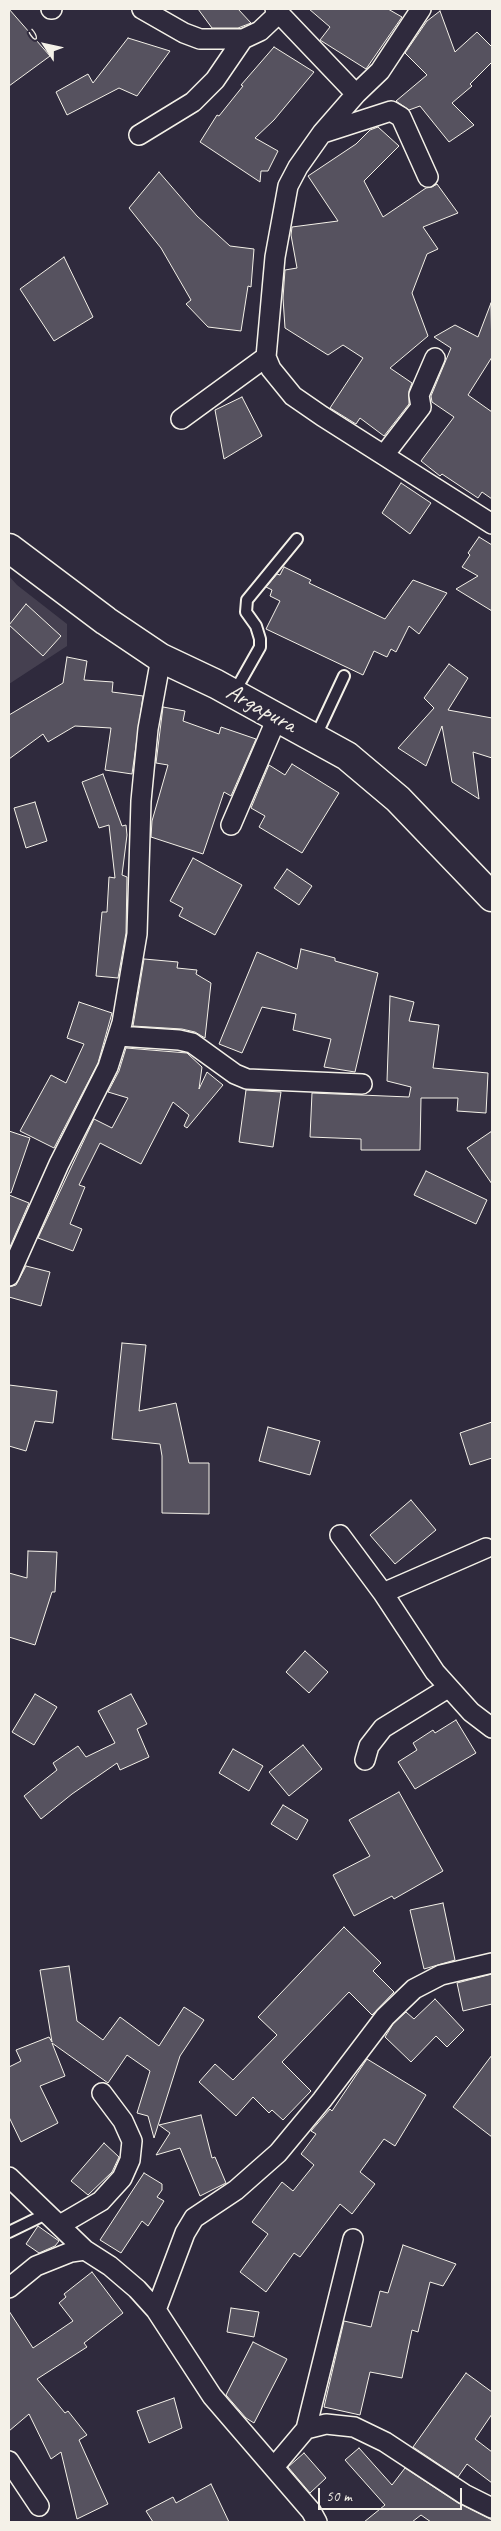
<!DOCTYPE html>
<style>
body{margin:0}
#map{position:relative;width:501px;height:2531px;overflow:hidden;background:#2f2a3d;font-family:Caveat,sans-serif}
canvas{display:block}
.frame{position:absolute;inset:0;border:10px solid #f4f1e8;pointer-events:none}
.north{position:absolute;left:20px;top:20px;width:50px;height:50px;-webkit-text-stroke:4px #2f2a3d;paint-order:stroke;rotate:305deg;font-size:14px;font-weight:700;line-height:20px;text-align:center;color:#f4f1e8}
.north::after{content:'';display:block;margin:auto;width:18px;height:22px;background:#f4f1e8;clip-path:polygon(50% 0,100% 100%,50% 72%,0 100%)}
.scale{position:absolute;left:318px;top:2488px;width:144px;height:22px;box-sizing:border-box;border:2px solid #f4f1e8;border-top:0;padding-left:6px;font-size:15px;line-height:18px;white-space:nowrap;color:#f4f1e8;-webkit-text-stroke:4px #2f2a3d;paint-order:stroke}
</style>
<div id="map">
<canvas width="501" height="2531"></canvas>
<div class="frame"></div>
<div class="north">U</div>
<div class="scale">50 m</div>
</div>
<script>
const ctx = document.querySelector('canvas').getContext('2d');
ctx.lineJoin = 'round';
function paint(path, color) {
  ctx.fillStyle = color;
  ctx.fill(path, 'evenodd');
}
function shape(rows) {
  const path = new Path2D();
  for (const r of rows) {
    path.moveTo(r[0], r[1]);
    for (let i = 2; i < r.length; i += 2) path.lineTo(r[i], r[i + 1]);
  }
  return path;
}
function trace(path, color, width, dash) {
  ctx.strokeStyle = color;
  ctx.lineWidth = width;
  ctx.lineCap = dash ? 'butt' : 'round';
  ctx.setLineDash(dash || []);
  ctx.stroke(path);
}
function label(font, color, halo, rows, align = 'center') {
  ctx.font = font + ' Caveat,sans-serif';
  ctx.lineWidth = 4.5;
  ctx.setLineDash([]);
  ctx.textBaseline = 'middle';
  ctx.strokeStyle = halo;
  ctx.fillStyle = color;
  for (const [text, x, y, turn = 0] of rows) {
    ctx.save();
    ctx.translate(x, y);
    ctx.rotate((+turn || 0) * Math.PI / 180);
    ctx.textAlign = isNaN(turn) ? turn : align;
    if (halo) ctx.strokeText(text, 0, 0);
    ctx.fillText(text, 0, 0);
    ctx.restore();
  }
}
paint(shape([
 [9,576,17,585,67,624,67,646,9,684]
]), '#454050');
const building = shape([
 [9,9,50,56,9,86,9,9],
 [198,9,238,9,251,23,238,28,212,28,198,9],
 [309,9,388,9,402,17,366,69,320,40,330,27,309,9],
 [440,11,455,52,477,32,492,47,492,62,470,84,472,86,452,103,474,125,449,142,420,106,409,110,396,101,427,75,405,53,427,21,440,11],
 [128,38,170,51,137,96,119,88,67,115,56,92,88,74,93,83,128,38],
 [274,47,314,72,274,120,255,138,278,151,268,171,261,171,260,182,200,142,217,115,219,116,243,86,241,85,274,47],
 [378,127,399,146,364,181,383,217,426,188,432,187,437,184,458,213,423,227,438,249,427,254,412,293,428,336,390,368,412,383,409,391,409,404,384,436,360,418,356,424,330,408,363,358,343,345,328,355,285,328,283,298,285,270,297,268,291,235,292,227,338,221,308,176,356,144,370,130,378,127],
 [159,172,197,216,230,246,254,249,251,287,248,286,241,331,208,327,186,304,191,300,161,248,129,208,159,172],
 [64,257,93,317,54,341,20,289,64,257],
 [491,303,492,357,468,395,492,412,492,499,482,492,478,498,442,474,440,476,421,461,454,417,432,402,431,396,451,348,434,337,455,325,478,337,491,303],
 [242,397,262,436,224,459,215,410,242,397],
 [401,483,431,503,410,534,382,513,401,483],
 [479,537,492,545,492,611,456,589,478,576,462,567,470,555,468,553,479,537],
 [284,567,311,580,309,583,385,619,413,580,447,593,419,634,409,626,396,652,391,649,387,657,374,651,363,675,266,629,280,601,270,596,272,590,266,587,277,574,280,575,284,567],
 [26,604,61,636,43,656,9,625,26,604],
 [67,657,87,661,84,680,113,682,112,692,143,696,132,774,105,770,111,728,75,726,48,742,43,734,9,759,9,715,63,683,67,657],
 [449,664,468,678,448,710,492,718,492,758,473,752,479,799,452,782,442,726,426,766,398,748,434,708,424,698,449,664],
 [163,707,185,711,183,721,219,734,221,727,256,739,231,796,224,792,203,854,151,837,152,821,168,765,156,763,163,707],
 [292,764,339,793,302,853,259,827,265,816,251,808,269,765,285,775,292,764],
 [103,774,122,826,126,825,127,835,122,875,127,877,126,933,118,978,96,976,102,912,107,912,109,877,115,878,109,825,99,828,82,782,103,774],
 [35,802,47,841,26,848,14,808,35,802],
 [193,858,242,885,215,935,179,916,183,908,170,901,193,858],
 [287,869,312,886,299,905,274,888,287,869],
 [301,949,335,958,335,961,378,973,355,1072,324,1067,331,1039,293,1030,296,1014,262,1007,242,1053,219,1044,257,952,297,969,301,949],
 [144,959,178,962,177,968,197,970,196,974,211,983,205,1038,195,1032,182,1029,133,1026,144,959],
 [390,996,414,1002,409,1021,439,1025,433,1068,488,1073,486,1113,457,1111,458,1098,421,1098,420,1150,361,1150,361,1139,310,1137,312,1093,409,1097,411,1087,387,1081,390,996],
 [79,1002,112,1013,98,1063,54,1148,20,1131,51,1075,66,1083,84,1044,67,1038,79,1002],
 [126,1048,187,1053,202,1067,199,1089,207,1072,223,1085,187,1128,184,1126,189,1115,173,1102,141,1164,100,1143,79,1185,85,1187,70,1224,82,1229,73,1251,38,1238,94,1119,112,1128,128,1098,108,1092,119,1071,126,1048],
 [246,1090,281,1092,273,1147,239,1142,246,1090],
 [9,1131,30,1138,11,1193,9,1192,9,1131],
 [492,1131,492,1184,467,1148,492,1131],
 [426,1171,487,1200,476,1224,414,1195,426,1171],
 [9,1195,29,1203,9,1249,9,1195],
 [26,1266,50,1272,41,1306,9,1297,9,1287,16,1285,26,1266],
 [122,1343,146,1345,139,1411,176,1403,189,1463,209,1463,209,1514,162,1513,162,1456,160,1444,112,1439,122,1343],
 [9,1385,57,1391,53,1423,35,1421,26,1451,9,1446,9,1385],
 [492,1422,492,1458,470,1465,460,1433,492,1422],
 [268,1427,320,1441,310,1475,259,1461,268,1427],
 [411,1500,436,1530,395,1564,370,1535,411,1500],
 [28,1551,57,1552,55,1592,52,1592,35,1645,9,1637,9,1573,27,1578,28,1551],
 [305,1651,328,1672,309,1693,286,1672,305,1651],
 [35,1694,57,1707,34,1745,12,1732,35,1694],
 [131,1694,147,1724,137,1729,149,1757,120,1770,117,1763,72,1794,41,1819,24,1796,57,1770,53,1763,78,1746,86,1757,115,1743,98,1711,131,1694],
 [456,1720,476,1753,415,1789,398,1762,417,1750,413,1743,433,1730,435,1733,456,1720],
 [303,1745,322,1769,289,1796,269,1772,303,1745],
 [233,1749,263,1766,249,1791,219,1773,233,1749],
 [399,1792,443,1871,394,1899,392,1896,354,1916,333,1875,370,1856,349,1820,399,1792],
 [283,1805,308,1820,297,1840,271,1824,283,1805],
 [443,1903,455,1960,424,1969,410,1910,443,1903],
 [344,1927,381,1963,373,1971,394,1992,372,2015,349,1992,282,2062,311,2091,283,2120,272,2110,269,2113,253,2097,236,2116,199,2082,215,2064,233,2080,277,2035,258,2017,344,1927],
 [69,1966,77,2021,103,2040,120,2017,159,2046,184,2007,204,2020,180,2056,154,2138,148,2116,137,2113,150,2071,127,2055,108,2083,52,2043,65,2076,40,2086,58,2123,21,2142,9,2117,9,2067,21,2061,16,2050,49,2037,52,2042,40,1970,69,1966],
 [492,1974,492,2004,463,2011,457,1983,492,1974],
 [435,1999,464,2030,447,2047,436,2036,411,2062,385,2037,393,2024,406,2012,414,2019,435,1999],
 [492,2055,492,2137,453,2107,492,2055],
 [367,2059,426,2095,395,2146,384,2139,360,2172,375,2184,352,2214,340,2204,300,2257,294,2253,266,2292,240,2272,268,2234,252,2222,282,2182,293,2191,314,2165,301,2154,316,2134,311,2131,330,2109,332,2111,367,2059],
 [201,2115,212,2158,215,2157,226,2183,200,2196,180,2148,156,2155,170,2133,159,2125,201,2115],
 [104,2143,119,2157,112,2172,88,2195,71,2181,104,2143],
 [144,2173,162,2184,162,2190,157,2197,164,2201,148,2226,142,2221,121,2253,100,2240,144,2173],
 [38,2226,59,2241,55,2246,39,2253,26,2244,38,2226],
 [403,2245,456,2264,443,2286,430,2282,418,2332,412,2330,402,2378,370,2372,360,2415,324,2407,344,2321,371,2327,380,2291,388,2293,403,2245],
 [92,2272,123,2313,84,2343,87,2347,37,2379,65,2413,68,2411,87,2435,79,2440,108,2504,77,2519,61,2452,51,2459,29,2414,9,2431,9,2311,33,2348,73,2321,59,2303,66,2297,64,2294,92,2272],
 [231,2308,259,2312,254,2337,227,2332,231,2308],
 [253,2342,287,2359,254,2423,246,2418,226,2395,253,2342],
 [466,2373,492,2392,492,2414,475,2439,492,2452,492,2483,467,2464,458,2477,413,2447,466,2373],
 [174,2398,182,2428,149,2443,137,2411,174,2398],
 [359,2448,392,2485,405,2468,458,2503,492,2520,492,2522,431,2522,421,2515,412,2522,364,2522,385,2505,345,2460,359,2448],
 [304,2453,326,2478,310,2493,288,2467,304,2453],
 [211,2484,229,2522,153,2522,146,2511,173,2497,176,2503,211,2484]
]);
paint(building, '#56525f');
trace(building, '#f4f1e8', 1);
const service = shape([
 [234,693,260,647,260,639,256,626,246,612,247,600,297,539],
 [315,738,344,676],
 [9,2232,48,2213]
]);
const minor = shape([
 [51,9,52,9],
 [142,9,184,33,200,39,243,39,260,31,279,13],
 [275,9,356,94,322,133,298,167,288,186,275,257,266,357,271,369,293,396,322,416,492,524],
 [356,94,380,71,421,9],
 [323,133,391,111,401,117,428,177],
 [139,135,193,102,215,80,243,39],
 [181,419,266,357],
 [384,455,421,407,419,395,435,358],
 [231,825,277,718],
 [118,1036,179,1040,192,1043,235,1074,247,1079,362,1084],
 [9,1276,59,1164,108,1067,122,1023,137,934,141,801,148,729,161,658],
 [340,1535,383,1593,435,1672,471,1712,492,1728],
 [383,1593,486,1548],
 [365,1760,369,1746,383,1728,448,1688],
 [9,2177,85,2250],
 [60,2225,101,2201,122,2178,130,2160,132,2141,123,2121,102,2093],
 [9,2288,36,2266,71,2252,85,2250,110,2266,137,2289,156,2310,212,2396,311,2511,317,2522],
 [156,2310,185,2233,194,2218,236,2190,278,2153,322,2100,385,2017,414,1989,441,1975,492,1963],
 [306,2429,353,2239],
 [9,2461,39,2506],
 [274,2467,306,2429,326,2424,354,2427,385,2442,464,2494,492,2508]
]);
const trunk = shape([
 [9,548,106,621,161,658,216,684,347,756,398,799,492,897]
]);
trace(service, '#f4f1e8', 14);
trace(minor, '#f4f1e8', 22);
trace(trunk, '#f4f1e8', 31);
trace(service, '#2f2a3d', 10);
trace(minor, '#2f2a3d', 19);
trace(trunk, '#2f2a3d', 28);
label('24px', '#f4f1e8', '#2f2a3d', [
 ["Argapura",261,709,29]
]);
</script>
